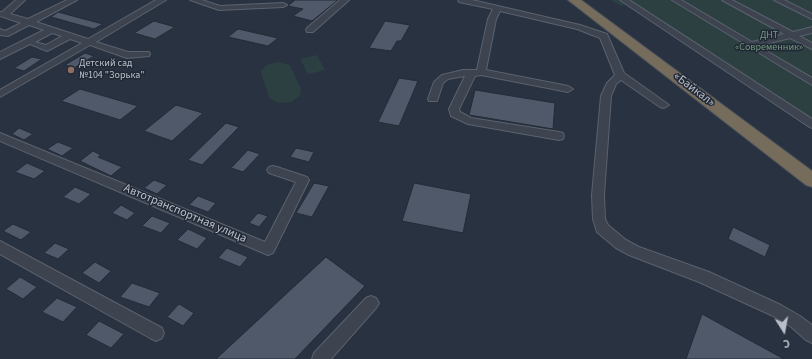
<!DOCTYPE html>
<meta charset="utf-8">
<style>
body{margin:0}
#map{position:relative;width:812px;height:359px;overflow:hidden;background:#293240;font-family:"Source Sans 3",sans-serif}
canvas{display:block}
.north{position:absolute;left:764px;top:311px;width:40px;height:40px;-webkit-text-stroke:3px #222936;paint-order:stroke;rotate:169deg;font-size:11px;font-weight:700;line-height:16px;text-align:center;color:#bac0ca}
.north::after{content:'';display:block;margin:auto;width:14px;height:18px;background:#bac0ca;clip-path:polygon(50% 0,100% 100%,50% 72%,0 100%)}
</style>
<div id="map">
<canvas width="812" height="359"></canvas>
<div class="north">С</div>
</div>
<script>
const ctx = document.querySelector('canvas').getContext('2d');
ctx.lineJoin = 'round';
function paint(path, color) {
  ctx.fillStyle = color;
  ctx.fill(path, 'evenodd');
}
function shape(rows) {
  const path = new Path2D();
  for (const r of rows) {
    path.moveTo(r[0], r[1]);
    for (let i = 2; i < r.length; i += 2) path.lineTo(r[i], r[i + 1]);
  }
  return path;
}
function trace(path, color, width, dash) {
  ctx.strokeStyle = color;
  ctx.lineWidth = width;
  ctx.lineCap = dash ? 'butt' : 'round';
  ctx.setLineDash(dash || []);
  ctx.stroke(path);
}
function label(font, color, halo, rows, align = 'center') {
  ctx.font = font + ' "Source Sans 3",sans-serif';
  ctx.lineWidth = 3;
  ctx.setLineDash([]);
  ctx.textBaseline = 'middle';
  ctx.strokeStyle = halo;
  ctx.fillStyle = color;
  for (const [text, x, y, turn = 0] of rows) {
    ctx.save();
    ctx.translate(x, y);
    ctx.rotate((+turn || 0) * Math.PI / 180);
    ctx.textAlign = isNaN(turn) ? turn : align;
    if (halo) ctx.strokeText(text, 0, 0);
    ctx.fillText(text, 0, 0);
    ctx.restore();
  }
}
paint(shape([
 [611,0,812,0,812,120,633,3,621,6],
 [317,55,325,70,308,74,300,59],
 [277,62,290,65,301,89,300,96,291,102,279,103,270,99,261,73,261,70,267,65]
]), '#2c4042');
const building = shape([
 [295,0,338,0,312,21,293,16,303,9,288,6,295,0],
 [58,12,80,18,103,24,94,29,51,17,58,12],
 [154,21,175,27,155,39,134,33,154,21],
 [385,21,410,25,401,41,397,41,391,51,369,48,385,21],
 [238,29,278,38,268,46,228,37,238,29],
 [85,53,94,56,74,68,65,65,85,53],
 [32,57,42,59,24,71,14,68,32,57],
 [399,78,418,81,399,126,378,122,399,78],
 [80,89,138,106,120,120,61,101,80,89],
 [475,90,555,103,553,129,469,115,475,90],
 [176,105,203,113,172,141,144,131,176,105],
 [226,123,239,127,202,165,188,160,226,123],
 [19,128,33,134,24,140,12,134,19,128],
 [58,142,73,148,62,156,47,149,58,142],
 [296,148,314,152,309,162,290,157,296,148],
 [248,150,260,154,243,172,231,168,248,150],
 [93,151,101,155,98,157,122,167,111,176,80,161,93,151],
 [27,163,45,171,34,179,15,172,27,163],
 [154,180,167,185,157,194,144,188,154,180],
 [314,183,329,186,312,217,296,213,314,183],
 [414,183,471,194,463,233,402,221,414,183],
 [75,187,91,194,79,204,63,197,75,187],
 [198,196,216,203,208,212,189,205,198,196],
 [121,205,135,213,127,220,112,213,121,205],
 [258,213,268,216,259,227,249,223,258,213],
 [152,216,170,223,161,233,142,226,152,216],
 [13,224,31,232,21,240,3,231,13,224],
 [733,227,770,245,765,257,728,239,733,227],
 [188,229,207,238,197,249,177,240,188,229],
 [55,243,69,249,58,259,44,253,55,243],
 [227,248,248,257,240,267,218,258,227,248],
 [326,257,365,286,295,359,216,359,326,257],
 [95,262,111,271,99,283,82,273,95,262],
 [20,277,37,287,23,299,6,289,20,277],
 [132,283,160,293,149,307,120,297,132,283],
 [57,298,77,307,63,322,42,312,57,298],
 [179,304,194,313,183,326,167,317,179,304],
 [702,314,784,359,686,359,702,314],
 [99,321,124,334,111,348,86,335,99,321]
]);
paint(building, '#4f5969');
trace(building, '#242b38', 1);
const minor = shape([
 [16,0,25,0,10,14,28,19,67,0,77,0,36,22,88,39,156,0,166,0,96,42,128,52,149,52,150,54,149,56,127,58,90,45,0,97,0,90,82,43,70,39,47,51,30,44,0,59,0,52,44,30,29,25,8,36,0,35,0,29,5,31,21,23,0,16,0,12,2,12,16,0],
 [52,33,62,36,46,45,35,42,52,33],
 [190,0,202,0,220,6,283,3,287,5,283,7,219,10,190,0],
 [340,0,349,0,313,32,307,32,306,30,307,28,340,0],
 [458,0,472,0,580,25,607,34,624,73,669,105,664,108,660,107,621,80,616,84,611,96,604,195,605,219,608,225,626,240,639,247,709,272,781,305,800,316,812,325,812,343,806,340,790,326,771,315,699,282,629,255,616,248,597,232,593,219,592,195,601,96,607,83,615,75,600,38,577,29,500,11,496,19,486,70,568,86,573,89,568,92,481,75,475,76,459,109,460,112,471,118,559,132,563,133,564,136,563,139,559,140,468,124,451,116,449,109,465,76,448,79,443,83,437,101,429,101,428,99,434,82,442,75,463,70,477,70,488,19,493,9,459,2,458,0],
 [620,0,629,0,812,119,812,128,808,126,620,0],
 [672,0,681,0,752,42,784,34,722,0,732,0,793,32,812,27,812,33,799,36,812,43,812,49,790,38,758,46,812,78,812,85,672,0],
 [774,0,784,0,812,14,812,19,774,0],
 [0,133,265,242,296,182,269,173,267,170,269,167,273,166,277,167,307,177,309,180,273,253,268,255,0,141,0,133],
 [0,241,162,328,164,333,162,338,156,341,150,338,0,254,0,241],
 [371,296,376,298,379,303,376,308,331,359,312,359,314,353,366,298,371,296]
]);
const highway = shape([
 [568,0,581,0,812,171,812,187,806,185,568,0]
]);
trace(minor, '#5b626e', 2);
trace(highway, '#484f5b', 2);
paint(minor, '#3d4450');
paint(highway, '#766c5b');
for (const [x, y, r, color] of [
 [71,70,4,"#8d6e63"]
]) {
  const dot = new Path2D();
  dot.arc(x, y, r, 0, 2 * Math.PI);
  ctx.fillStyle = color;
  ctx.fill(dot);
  trace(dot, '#222936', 1.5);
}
label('10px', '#73997d', '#222936', [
 ["ДНТ",769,36],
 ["«Современник»",769,48]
]);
label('10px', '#bac0ca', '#222936', [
 ["Детский сад",79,64],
 ["№104 \"Зорька\"",79,76]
], 'left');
label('12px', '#bac0ca', '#222936', [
 ["«Байкал»",694,90,37],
 ["Автотранспортная улица",185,214,23]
]);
</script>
